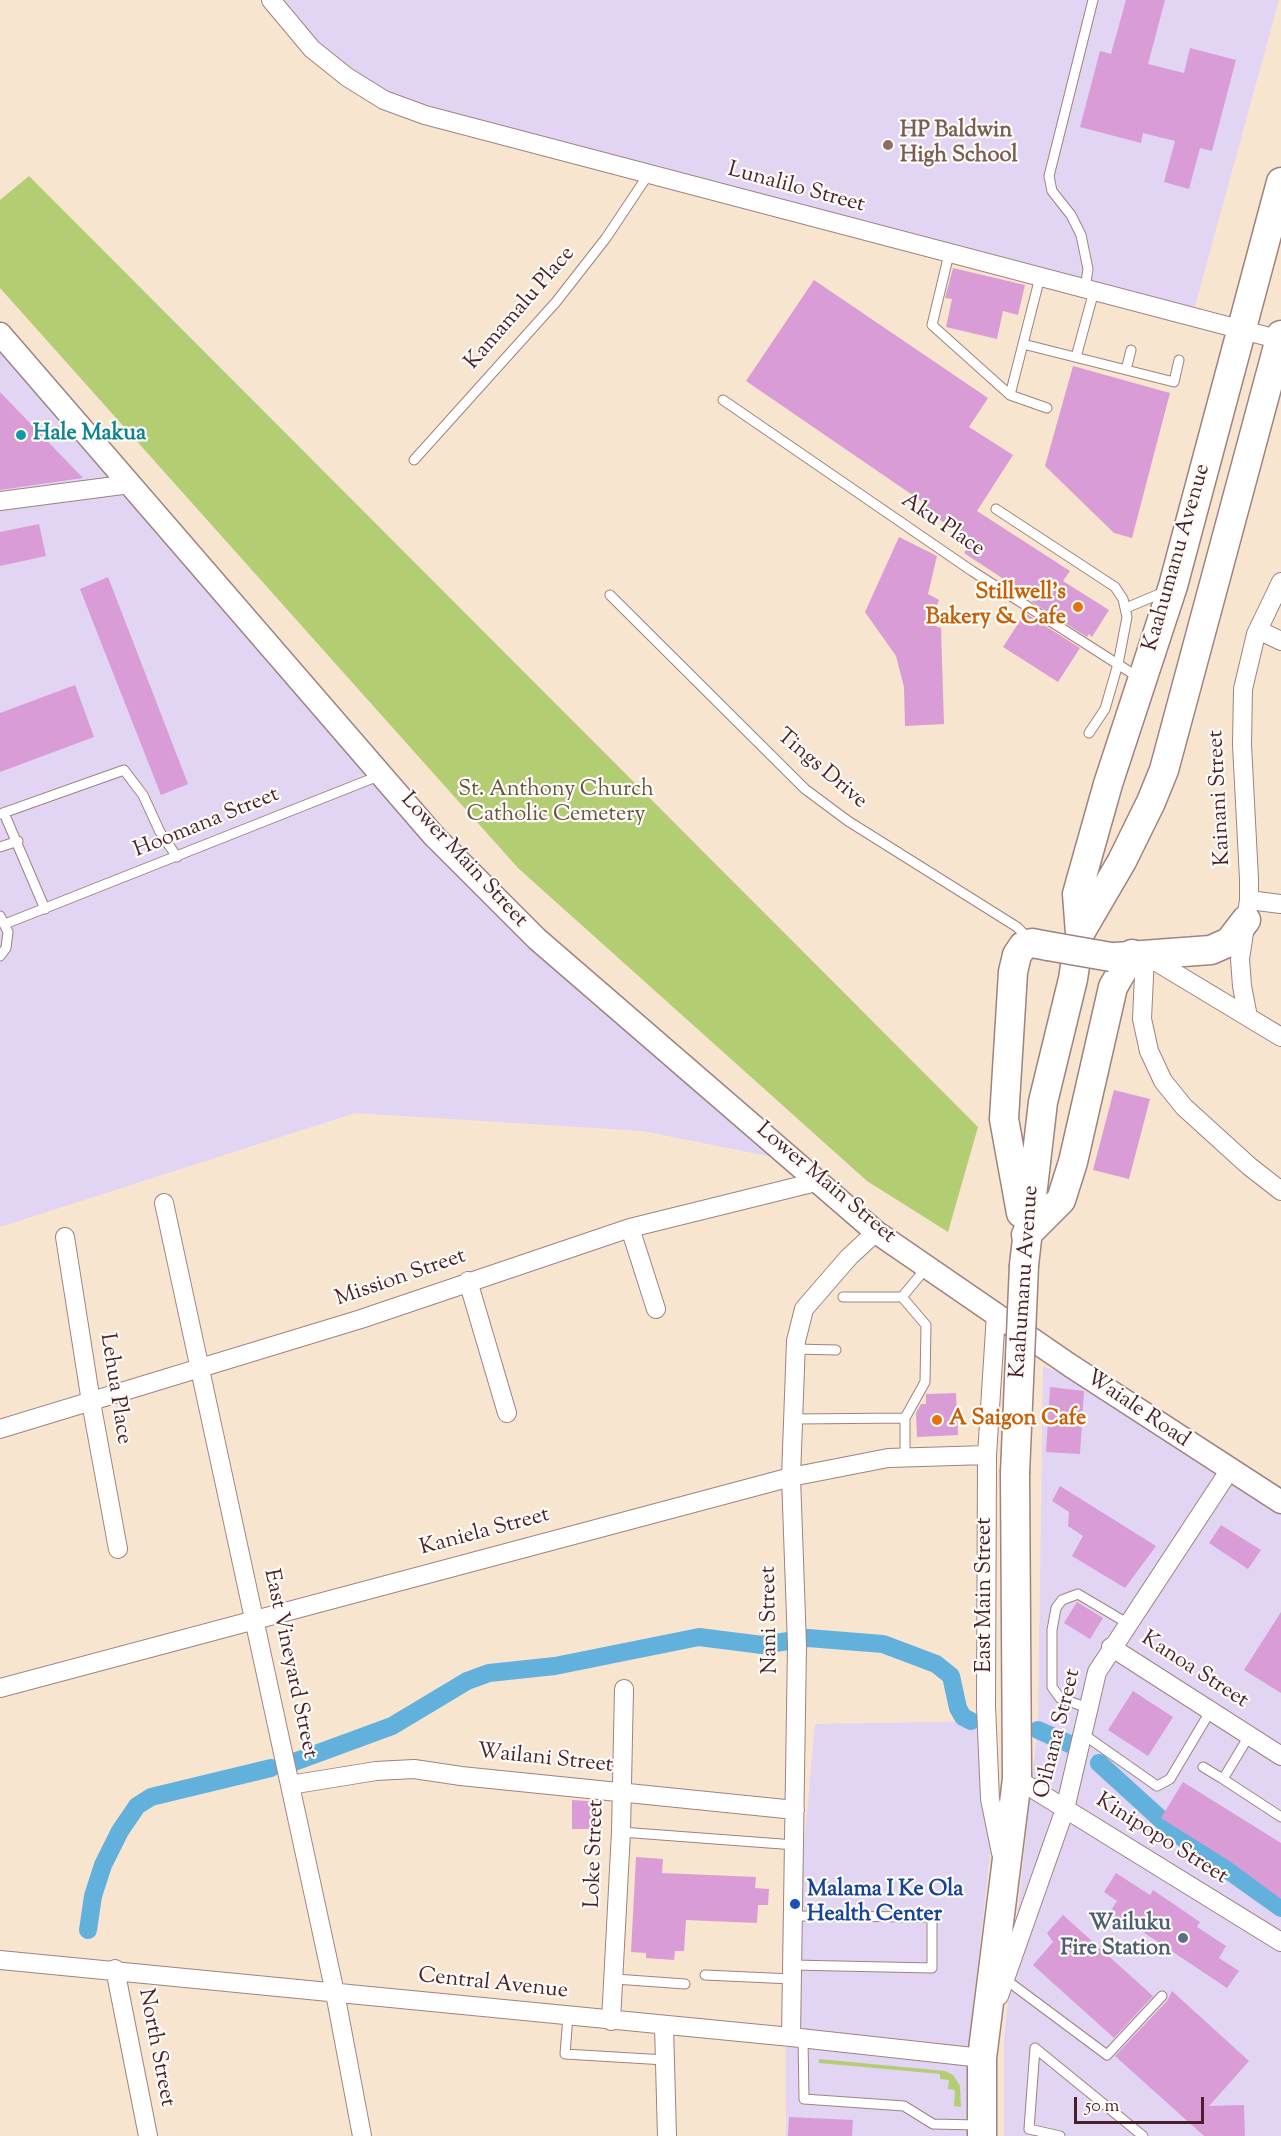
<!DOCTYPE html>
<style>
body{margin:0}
#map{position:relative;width:1281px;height:2136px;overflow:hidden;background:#f7e5d0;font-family:"Sorts Mill Goudy",serif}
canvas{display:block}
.scale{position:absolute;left:1074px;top:2097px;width:130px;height:27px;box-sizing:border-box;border:3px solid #4a1f2b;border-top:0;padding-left:8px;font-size:18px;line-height:21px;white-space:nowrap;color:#4a1f2b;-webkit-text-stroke:4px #fdfcf7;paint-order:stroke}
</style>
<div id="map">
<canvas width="1281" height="2136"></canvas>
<div class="scale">50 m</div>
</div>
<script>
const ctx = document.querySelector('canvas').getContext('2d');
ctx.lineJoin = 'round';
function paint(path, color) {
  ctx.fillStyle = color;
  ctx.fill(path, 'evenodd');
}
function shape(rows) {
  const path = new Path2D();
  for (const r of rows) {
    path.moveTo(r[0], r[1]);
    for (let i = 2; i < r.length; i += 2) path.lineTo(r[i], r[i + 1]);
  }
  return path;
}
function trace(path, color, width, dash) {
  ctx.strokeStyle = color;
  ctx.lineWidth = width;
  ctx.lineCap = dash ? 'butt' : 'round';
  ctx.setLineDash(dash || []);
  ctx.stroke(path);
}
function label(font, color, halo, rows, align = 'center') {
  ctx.font = font + ' "Sorts Mill Goudy",serif';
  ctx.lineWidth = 4.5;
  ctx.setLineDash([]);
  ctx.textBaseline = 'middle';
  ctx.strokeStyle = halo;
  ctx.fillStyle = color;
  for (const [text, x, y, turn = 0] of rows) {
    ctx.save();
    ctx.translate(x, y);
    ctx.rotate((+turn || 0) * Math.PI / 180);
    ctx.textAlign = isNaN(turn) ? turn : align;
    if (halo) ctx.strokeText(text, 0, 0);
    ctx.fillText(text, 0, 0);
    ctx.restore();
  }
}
paint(shape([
 [271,0,1279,0,1192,317,425,115,347,77],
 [0,341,433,838,773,1157,643,1131,355,1113,0,1227],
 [1043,1366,1060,1373,1281,1514,1281,2136,1004,2136,1004,2039,1038,1724],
 [991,1721,998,1782,970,2032,969,2136,786,2136,786,2045,815,1724]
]), '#e2d4f3');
paint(shape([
 [29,176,978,1127,948,1232,867,1181,518,868,0,288,0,200],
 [819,2059,945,2071,953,2075,960,2086,961,2107,954,2106,955,2090,948,2089,949,2080,940,2079,940,2074,819,2063]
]), '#b3cd73');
trace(shape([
 [1038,1730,1072,1745],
 [294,1762,392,1726,467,1681,489,1673,555,1666,699,1637,762,1645,808,1638,883,1644,936,1664,951,1676,958,1708,963,1717,971,1721],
 [1099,1763,1177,1834,1281,1908],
 [88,1930,93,1896,103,1865,120,1831,137,1806,151,1797,271,1768]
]), '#62b1dc', 18);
paint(shape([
 [1126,0,1165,0,1148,64,1184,73,1190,48,1236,60,1212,151,1200,148,1189,189,1164,182,1175,141,1143,133,1141,143,1080,127,1100,51,1111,54],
 [953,268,1025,285,1018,315,1003,311,997,339,946,327,952,299,945,298],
 [814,280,988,398,969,427,1013,455,977,511,1070,571,1063,581,1109,610,1092,637,1089,634,1087,637,1032,602,1034,599,964,553,972,540,924,510,927,505,746,381],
 [1073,366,1170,393,1132,538,1114,533,1045,466],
 [0,392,83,478,0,490],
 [39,524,46,556,0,566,0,532],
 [899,537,937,556,928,594,939,600,930,624,941,628,944,724,905,726,904,687,896,656,865,612],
 [108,577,188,784,161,795,80,589],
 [1025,613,1080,648,1058,682,1003,647],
 [75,685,94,737,0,772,0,713],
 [1114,1090,1150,1099,1129,1179,1093,1170],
 [1050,1387,1084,1391,1080,1454,1046,1452],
 [956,1393,958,1435,917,1437,916,1413,921,1404,926,1404,926,1394],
 [1060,1486,1156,1546,1125,1588,1072,1556,1083,1536,1068,1526,1069,1512,1052,1501],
 [1221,1525,1261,1550,1248,1569,1209,1543],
 [1077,1602,1103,1618,1090,1639,1064,1623],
 [1281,1612,1281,1693,1244,1670],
 [1133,1691,1173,1717,1148,1756,1108,1730],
 [1183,1782,1281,1843,1281,1899,1231,1862,1161,1818],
 [572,1800,602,1802,602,1829,572,1829],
 [636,1857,663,1859,662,1873,756,1877,755,1888,769,1889,768,1905,758,1905,757,1923,686,1920,684,1951,675,1951,674,1960,646,1958,646,1953,631,1952],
 [1116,1873,1150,1895,1153,1890,1200,1922,1197,1927,1226,1946,1219,1958,1239,1971,1227,1988,1134,1926,1132,1930,1108,1915,1117,1901,1104,1892],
 [1063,1915,1153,1996,1114,2038,1033,1965,1053,1942,1047,1933],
 [1172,1991,1249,2061,1209,2106,1244,2105,1245,2136,1204,2136,1115,2056,1167,2001],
 [789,2117,853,2120,852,2136,788,2136]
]), '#da9cd6');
const service = shape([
 [949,254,932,325,1010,395,1040,277],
 [1085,289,1088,269,1081,235,1071,215,1052,191,1049,176,1093,0],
 [1023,344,1174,382,1179,360],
 [1076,357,1094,291],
 [1126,370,1131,350],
 [1010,395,1047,408],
 [723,400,972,571,1130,672,1142,673],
 [414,460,556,302,606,238,648,175],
 [996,509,1115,587,1123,599,1127,617,1118,664,1105,709,1089,733],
 [610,595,805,789,848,821,1017,927,1031,941],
 [1126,608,1164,592],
 [4,813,45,909],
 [0,814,124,770,143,795,160,832,177,857],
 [0,847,18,841],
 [0,916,8,932,6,948,0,956],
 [5,924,381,775],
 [843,1297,902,1297,927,1267],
 [902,1297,926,1325,925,1382,905,1418,905,1458],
 [796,1349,836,1350],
 [794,1419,905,1418],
 [1088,1708,1060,1698,1052,1687,1052,1630,1056,1608,1062,1600,1078,1594,1127,1623],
 [1083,1734,1157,1786,1170,1779,1211,1710],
 [1203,1767,1223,1779,1249,1736],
 [1223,1779,1281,1817],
 [621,1832,795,1845],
 [792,1965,932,1968,932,1917,793,1916],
 [705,1975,792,1979],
 [615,1979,685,1984],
 [1005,1979,1107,2055,1162,1996],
 [568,2016,565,2054,665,2060],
 [803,2038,804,2099,904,2106,933,2124,977,2125],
 [1060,2136,1029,2129,1035,2048,1143,2136]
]);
const minor = shape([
 [271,0,312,49,347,77,384,100,425,115,1281,340],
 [0,501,130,484],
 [1258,630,1281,641],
 [1249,900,1281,904],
 [1248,1017,1242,986,1240,959,1249,900,1249,879,1242,745,1243,689,1256,634,1281,582],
 [1281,1037,1145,955,1142,1019,1149,1051,1163,1081,1184,1107,1249,1166,1281,1191],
 [164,1203,335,1993,362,2136],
 [630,1228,656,1309],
 [65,1237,91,1402,118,1549],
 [468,1281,507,1413],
 [996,1314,987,1455,986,1706,990,1799,1001,1853],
 [0,1429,361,1319,630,1228,820,1181],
 [1111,1647,1281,1756],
 [0,1688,791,1477,888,1458,987,1455],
 [1017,1779,1281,1942],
 [290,1785,376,1771,414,1769,461,1776,795,1810],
 [0,1960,791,2037,982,2058],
 [115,1969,148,2136],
 [999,1996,1065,1809,1097,1672,1229,1471],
 [611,2021,621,1832,624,1689],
 [664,2026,667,2136],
 [791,2037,797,1645,791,1477,796,1341,804,1309,849,1257,876,1232]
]);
const tertiary = shape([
 [0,334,434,836,537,939,876,1232,1071,1366,1281,1502]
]);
const primary = shape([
 [1080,933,1122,861,1151,802,1164,770,1281,335],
 [1115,957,1211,950,1229,942,1246,920],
 [1021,1213,1004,1119,1013,972,1017,955,1023,946,1032,943,1048,946],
 [1026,1235,1061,1200,1073,1162,1113,987,1132,954],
 [1024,1265,1043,1102,1073,979,1080,933,1077,894,1108,784,1173,586,1281,182],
 [982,2136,982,2058,1017,1779,1015,1473]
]);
trace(service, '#a0827e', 11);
trace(minor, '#a0827e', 20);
trace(tertiary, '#a0827e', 25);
trace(primary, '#a0827e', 31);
trace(service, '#fff', 9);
trace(minor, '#fff', 18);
trace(tertiary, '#fff', 22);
trace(primary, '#fff', 28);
const primaryBridge = shape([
 [1048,946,1111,957],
 [1015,1473,1024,1265]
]);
trace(primaryBridge, '#a0827e', 31, []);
trace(primaryBridge, '#fff', 28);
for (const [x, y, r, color] of [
 [888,145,6,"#8d6e63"],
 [21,435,6,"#0f9aa8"],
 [1078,607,6,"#e8710a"],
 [937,1420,6,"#e8710a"],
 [795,1904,6,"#1a4fb4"],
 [1183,1938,6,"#5c6f8a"]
]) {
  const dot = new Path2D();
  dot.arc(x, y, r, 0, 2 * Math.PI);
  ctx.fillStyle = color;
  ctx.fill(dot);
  trace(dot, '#fdfcf7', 2);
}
label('bold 22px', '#785e54', '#fdfcf7', [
 ["HP Baldwin",900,132],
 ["High School",900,157]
], 'left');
label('22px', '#4a1f2b', '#fdfcf7', [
 ["Lunalilo Street",796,189,15],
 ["Kamamalu Place",521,309,-49],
 ["Aku Place",942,526,34],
 ["Kaahumanu Avenue",1178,558,-74],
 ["Tings Drive",821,770,40],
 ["Kainani Street",1221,798,-93],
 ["Hoomana Street",207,824,-22],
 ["Lower Main Street",463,861,47],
 ["Lower Main Street",825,1184,40],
 ["Mission Street",401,1279,-19],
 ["Kaahumanu Avenue",1026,1282,-86],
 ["Lehua Place",114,1389,81],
 ["Waiale Road",1137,1410,34],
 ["Kaniela Street",485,1533,-15],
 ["East Main Street",986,1595,-90],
 ["Nani Street",771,1620,-91],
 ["East Vineyard Street",289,1664,78],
 ["Kanoa Street",1194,1671,33],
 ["Oihana Street",1059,1734,-76],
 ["Wailani Street",545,1760,6],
 ["Kinipopo Street",1161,1840,32],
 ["Loke Street",596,1854,-88],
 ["Central Avenue",493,1985,6],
 ["North Street",155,2048,79]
]);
label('bold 22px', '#0d838f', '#fdfcf7', [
 ["Hale Makua",33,435]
], 'left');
label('bold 22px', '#c56008', '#fdfcf7', [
 ["Stillwell's",1066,594],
 ["Bakery & Cafe",1066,619],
 ["A Saigon Cafe",949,1420,"left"]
], 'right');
label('22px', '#6a5341', '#fdfcf7', [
 ["St. Anthony Church",556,791],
 ["Catholic Cemetery",556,816]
]);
label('bold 22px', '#164399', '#fdfcf7', [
 ["Malama I Ke Ola",807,1891],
 ["Health Center",807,1916]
], 'left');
label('bold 22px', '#4e5e75', '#fdfcf7', [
 ["Wailuku",1171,1925],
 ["Fire Station",1171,1950]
], 'right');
</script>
